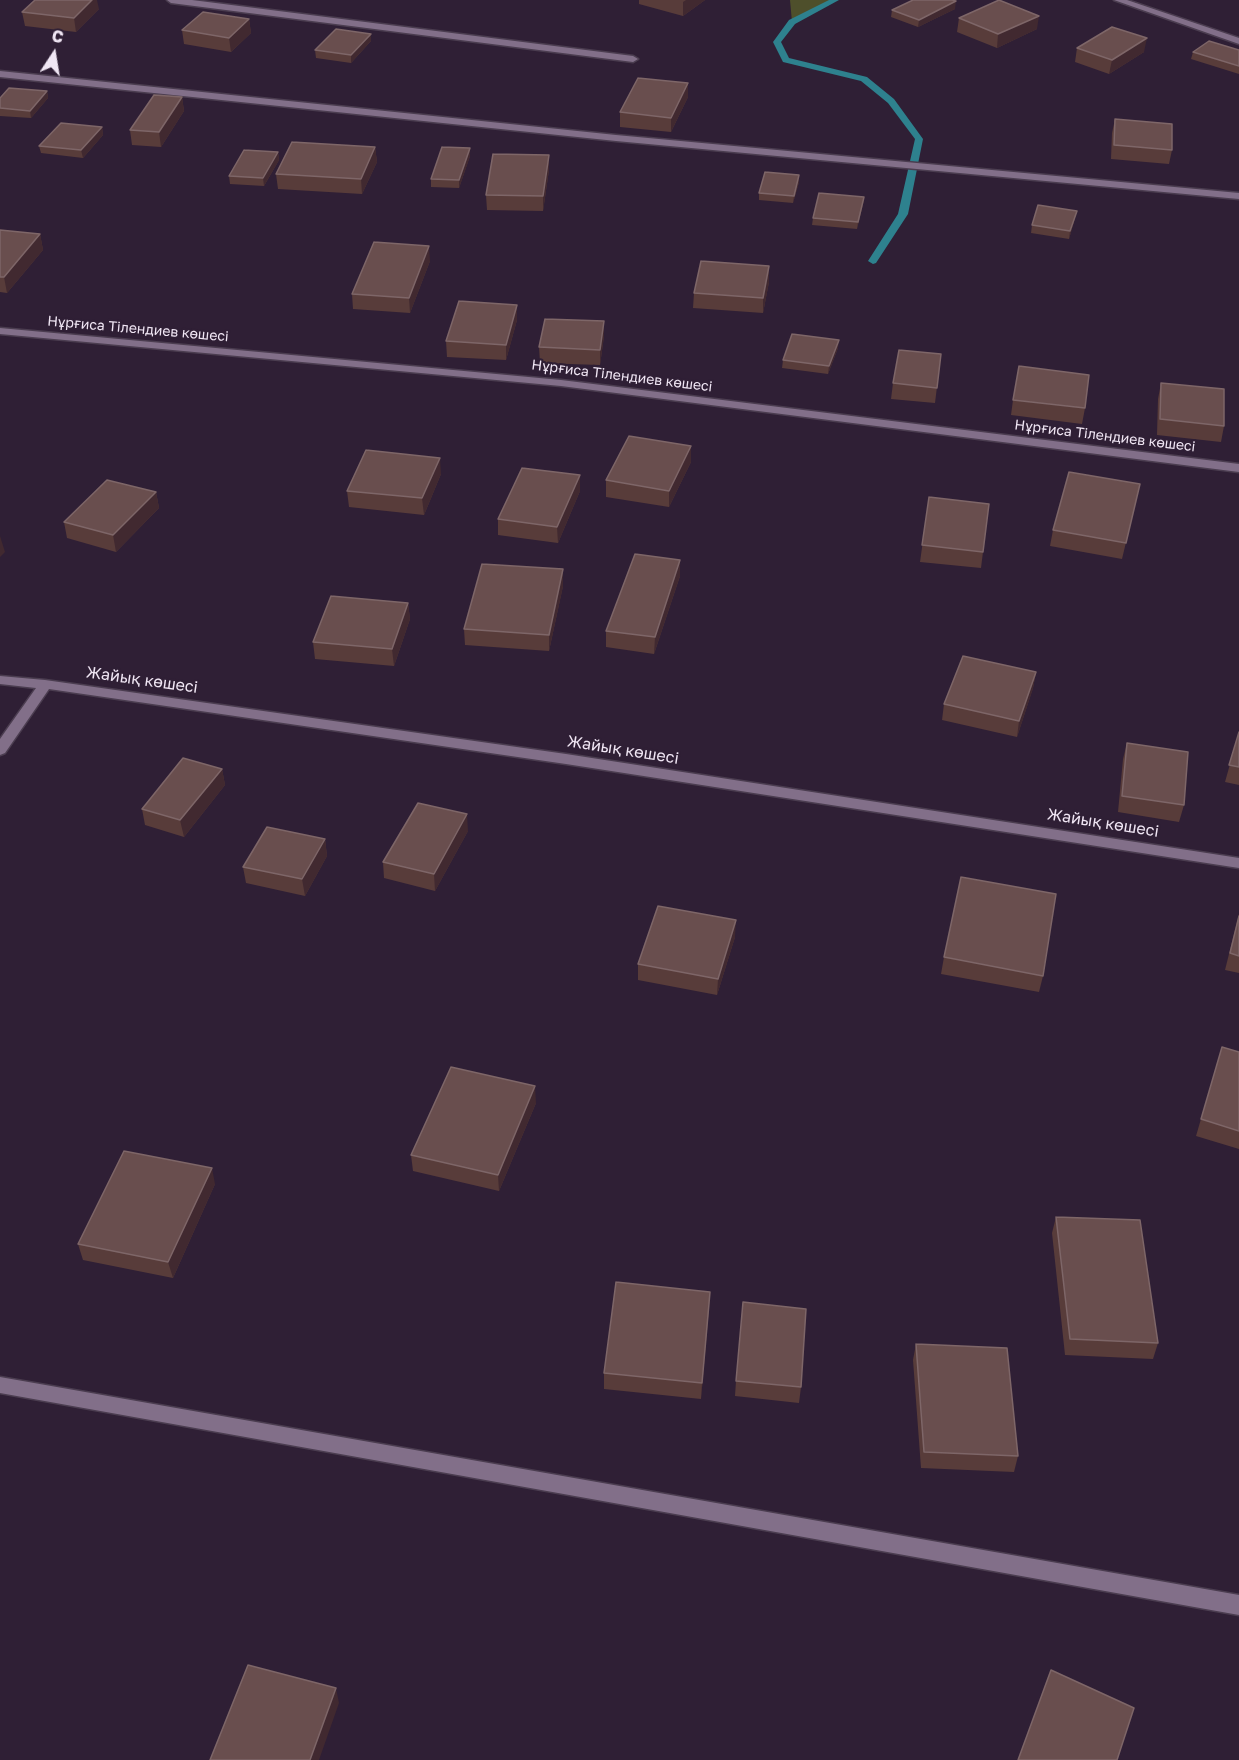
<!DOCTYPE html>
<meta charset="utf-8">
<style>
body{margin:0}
#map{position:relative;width:1239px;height:1760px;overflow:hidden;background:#2f1f35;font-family:"Golos Text",sans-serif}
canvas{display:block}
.north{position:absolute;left:24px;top:24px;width:60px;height:60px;-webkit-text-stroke:4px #2f1f35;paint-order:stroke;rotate:12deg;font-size:16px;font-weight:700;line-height:24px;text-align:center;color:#f0e6f4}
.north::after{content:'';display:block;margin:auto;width:21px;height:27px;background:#f0e6f4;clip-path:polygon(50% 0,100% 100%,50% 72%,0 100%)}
</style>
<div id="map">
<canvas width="1239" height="1760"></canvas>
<div class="north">С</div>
</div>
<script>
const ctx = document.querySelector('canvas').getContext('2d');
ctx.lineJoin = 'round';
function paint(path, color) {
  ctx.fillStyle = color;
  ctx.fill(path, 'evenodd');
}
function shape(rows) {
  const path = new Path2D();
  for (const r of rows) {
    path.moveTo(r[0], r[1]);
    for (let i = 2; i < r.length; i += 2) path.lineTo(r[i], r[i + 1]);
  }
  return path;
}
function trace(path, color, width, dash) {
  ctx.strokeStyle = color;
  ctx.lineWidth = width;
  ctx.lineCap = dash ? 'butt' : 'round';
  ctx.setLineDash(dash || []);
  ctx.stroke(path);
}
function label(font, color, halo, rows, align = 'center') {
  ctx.font = font + ' "Golos Text",sans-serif';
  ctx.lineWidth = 4.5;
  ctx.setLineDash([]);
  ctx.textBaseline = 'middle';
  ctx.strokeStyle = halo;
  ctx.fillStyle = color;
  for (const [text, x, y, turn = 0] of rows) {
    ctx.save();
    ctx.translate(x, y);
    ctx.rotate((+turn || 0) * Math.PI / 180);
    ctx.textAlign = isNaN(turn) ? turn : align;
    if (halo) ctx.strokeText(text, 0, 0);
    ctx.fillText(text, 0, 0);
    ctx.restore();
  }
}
paint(shape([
 [790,0,835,0,792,22]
]), '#4e4f2b');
paint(shape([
 [829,0,839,0,795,24,781,42,789,58,867,77,894,99,923,139,908,214,876,263,873,264,868,261,898,214,915,139,888,103,861,81,783,62,773,42,789,20,829,0]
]), '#2e818e');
const minor = shape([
 [167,0,192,0,633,56,638,59,633,62,171,3,167,0],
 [1114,0,1127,0,1239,38,1239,44,1114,0],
 [0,71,616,135,1239,193,1239,199,616,141,0,77,0,71],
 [0,328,561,380,1239,464,1239,472,561,386,0,334,0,328],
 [0,676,45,680,566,754,1239,858,1239,868,566,764,49,689,5,753,0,755,0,739,36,688,0,684,0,676],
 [0,1377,1239,1595,1239,1615,0,1393,0,1377]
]);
trace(minor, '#4b3d50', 3);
paint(minor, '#826f89');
paint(shape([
 [639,0,705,0,683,16,639,4],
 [99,9,76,32,25,26,22,12],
 [955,9,918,27,891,17,892,10],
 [959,18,1037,29,997,48,957,32],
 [249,19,251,33,231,52,184,44,182,30],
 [371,34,371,41,351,63,316,58,315,50],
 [1077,48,1144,52,1109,74,1075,62],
 [1239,50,1239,74,1191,59,1193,52],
 [688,83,688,97,671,132,620,127,620,112],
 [47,91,48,98,31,118,0,116,0,98],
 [182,97,184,111,161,147,132,145,130,130],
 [1115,119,1172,150,1169,164,1111,159,1112,133],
 [102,127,103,135,83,158,41,153,39,146],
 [375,147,377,162,362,194,278,189,276,174],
 [278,152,279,160,264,186,230,184,229,176],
 [470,156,459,188,431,187,431,179],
 [549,170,543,211,487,210,486,195],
 [799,182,793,203,759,200,759,193],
 [864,197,863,204,857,229,812,225,813,218],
 [1075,218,1069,239,1031,233,1032,225],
 [0,230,40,234,43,250,7,293,0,292],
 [430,261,410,313,353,309,352,294],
 [769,282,763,313,693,308,694,293],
 [517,305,517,320,506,360,447,357,446,341],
 [604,336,600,365,540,363,539,347],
 [838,348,828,374,782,368,783,360],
 [941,354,935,403,891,399,893,383],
 [1161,383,1224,426,1221,442,1157,435,1158,399],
 [1013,400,1085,408,1082,424,1011,415],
 [691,446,691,462,669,507,606,497,606,480],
 [441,474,424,515,349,507,347,491],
 [1140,484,1122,559,1050,546,1053,530],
 [580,491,558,543,498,535,498,519],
 [156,492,159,508,116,552,67,538,64,522],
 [929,497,983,552,981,568,920,562],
 [563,569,563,586,549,651,465,645,464,629],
 [680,576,654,654,606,647,606,631],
 [408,603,410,619,394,666,315,659,313,642],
 [1036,672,1033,688,1017,737,942,720,944,704],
 [1239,732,1239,785,1225,782],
 [1127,743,1184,805,1179,822,1118,812,1123,759],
 [222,769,225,785,184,837,145,825,142,809],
 [468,831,435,891,384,878,383,862],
 [325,839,327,856,305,896,246,883,243,867],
 [1239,914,1239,973,1225,970],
 [735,937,717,995,638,980,638,964],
 [944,957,1043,976,1039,992,941,974],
 [1222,1047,1239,1052,1239,1149,1196,1136],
 [536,1103,499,1191,413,1171,411,1155],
 [215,1184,173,1278,83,1260,78,1244],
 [1056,1217,1158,1343,1153,1359,1065,1355,1052,1233],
 [709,1308,701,1399,604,1389,604,1373],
 [916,1344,1018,1456,1014,1472,921,1468,913,1360],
 [736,1381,801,1387,799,1403,735,1396]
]), '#583c3a');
paint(shape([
 [92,0,97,0,99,9,76,32,74,18],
 [686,0,705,0,683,16,683,2],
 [956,1,955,9,918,27,919,20],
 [1039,16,1037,29,997,48,998,34],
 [249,19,251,33,231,52,229,38],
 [371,34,371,41,351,63,351,55],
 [1147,38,1144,52,1109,74,1112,60],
 [688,83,688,97,671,132,671,118],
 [47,91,48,98,31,118,30,111],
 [182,97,184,111,161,147,159,132],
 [102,127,103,135,83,158,81,150],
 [375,147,377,162,362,194,361,179],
 [470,148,470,156,459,188,459,180],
 [278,152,279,160,264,186,263,178],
 [549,155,549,170,543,211,543,196],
 [799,175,799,182,793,203,794,196],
 [864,197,863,204,857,229,858,222],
 [1077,211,1069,239,1070,231],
 [40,234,43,250,7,293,4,277],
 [429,246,430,261,410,313,409,298],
 [769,266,769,282,763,313,763,298],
 [517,305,517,320,506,360,506,345],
 [604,321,604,336,600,365,600,350],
 [839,340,838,348,828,374,829,366],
 [691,446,691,462,669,507,669,491],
 [440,458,441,474,424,515,422,498],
 [580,475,580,491,558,543,557,527],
 [156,492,159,508,116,552,113,535],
 [0,536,5,552,0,557],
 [680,560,680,576,654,654,655,637],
 [563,569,563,586,549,651,549,635],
 [408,603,410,619,394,666,392,649],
 [1036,672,1033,688,1017,737,1019,721],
 [222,769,225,785,184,837,180,820],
 [467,814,468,831,435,891,434,874],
 [325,839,327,856,305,896,302,879],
 [736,920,735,937,717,995,718,979],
 [535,1086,536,1103,499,1191,498,1175],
 [212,1168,215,1184,173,1278,168,1262],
 [710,1292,709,1308,701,1399,702,1383],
 [336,1688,339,1703,319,1760,310,1760]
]), '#412930');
const building = shape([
 [35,0,92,0,74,18,22,12,35,0],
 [913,0,952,0,956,1,919,20,892,10,913,0],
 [999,0,1039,16,998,34,959,18,999,0],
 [203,12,249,19,229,38,182,30,203,12],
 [1112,27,1147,38,1112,60,1077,48,1112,27],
 [336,29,371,34,351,55,315,50,336,29],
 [1209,41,1239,50,1239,66,1193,52,1209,41],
 [638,78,688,83,671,118,620,112,638,78],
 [9,88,47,91,30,111,0,108,0,98,9,88],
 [154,95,182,97,159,132,130,130,154,95],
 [1115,119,1172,124,1172,150,1114,145,1115,119],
 [61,123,102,127,81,150,39,146,61,123],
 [292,142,375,147,361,179,276,174,292,142],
 [442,147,470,148,459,180,431,179,442,147],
 [244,150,278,152,263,178,229,176,244,150],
 [493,154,549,155,543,196,486,195,493,154],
 [765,172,799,175,794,196,759,193,765,172],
 [819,193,864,197,858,222,813,218,819,193],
 [1038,205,1077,211,1070,231,1032,225,1038,205],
 [0,230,40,234,4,277,0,277,0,230],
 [374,242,429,246,409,298,352,294,374,242],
 [701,261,769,266,763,298,694,293,701,261],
 [459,301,517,305,506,345,446,341,459,301],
 [545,319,604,321,600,350,539,347,545,319],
 [792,334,839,340,829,366,783,360,792,334],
 [899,350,941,354,937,388,893,383,899,350],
 [1019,366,1089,375,1085,408,1013,400,1019,366],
 [1161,383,1224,389,1224,426,1160,419,1161,383],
 [629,436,691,446,669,491,606,480,629,436],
 [366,450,440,458,422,498,347,491,366,450],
 [522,468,580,475,557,527,498,519,522,468],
 [1069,472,1140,484,1126,543,1053,530,1069,472],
 [107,480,156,492,113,535,64,522,107,480],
 [929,497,989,504,983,552,922,545,929,497],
 [635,554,680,560,655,637,606,631,635,554],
 [482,564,563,569,549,635,464,629,482,564],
 [331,596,408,603,392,649,313,642,331,596],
 [963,656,1036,672,1019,721,944,704,963,656],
 [1239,732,1239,767,1229,765,1239,732],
 [1127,743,1188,752,1184,805,1122,796,1127,743],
 [183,758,222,769,180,820,142,809,183,758],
 [418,803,467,814,434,874,383,862,418,803],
 [267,827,325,839,302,879,243,867,267,827],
 [961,877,1056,894,1043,976,944,957,961,877],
 [658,906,736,920,718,979,638,964,658,906],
 [1239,916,1239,956,1230,953,1239,916],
 [1222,1047,1239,1052,1239,1131,1201,1119,1222,1047],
 [451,1067,535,1086,498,1175,411,1155,451,1067],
 [124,1151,212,1168,168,1262,78,1244,124,1151],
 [1056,1217,1140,1220,1158,1343,1070,1339,1056,1217],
 [616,1282,710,1292,702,1383,604,1373,616,1282],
 [743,1302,806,1309,801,1387,736,1381,743,1302],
 [916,1344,1007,1348,1018,1456,924,1452,916,1344],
 [248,1665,336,1688,310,1760,210,1760,248,1665],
 [1051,1670,1134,1708,1117,1760,1018,1760,1051,1670]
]);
paint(building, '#694e4e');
trace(building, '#7e6668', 1.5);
label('14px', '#f0e6f4', '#2f1f35', [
 ["Нұрғиса Тілендиев көшесі",138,329,5],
 ["Нұрғиса Тілендиев көшесі",622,376,7],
 ["Нұрғиса Тілендиев көшесі",1105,436,7]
]);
label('16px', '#f0e6f4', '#2f1f35', [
 ["Жайық көшесі",142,680,8],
 ["Жайық көшесі",623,750,9],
 ["Жайық көшесі",1103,823,9]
]);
</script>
